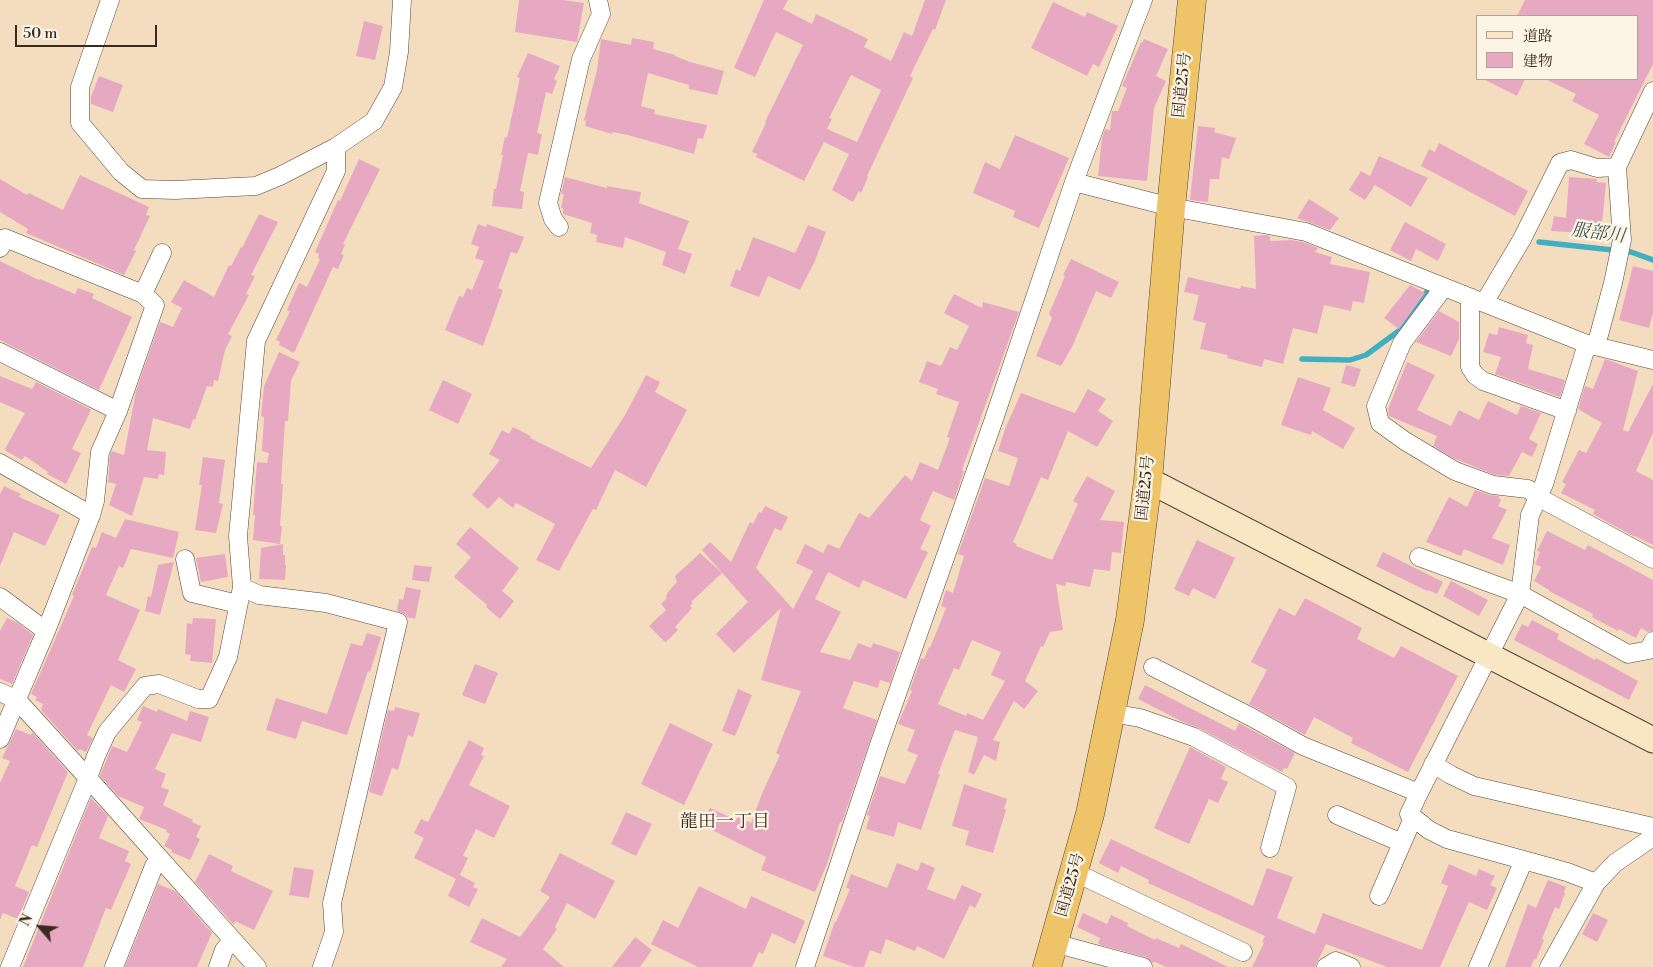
<!DOCTYPE html>
<meta charset="utf-8">
<style>
body{margin:0}
#map{position:relative;width:1653px;height:967px;overflow:hidden;background:#f4ddbf;font-family:"Libre Bodoni","Noto Serif JP",serif}
canvas{display:block}
.legend{position:absolute;left:1476px;top:15px;width:162px;height:65px;box-sizing:border-box;background:#fcf5e5;border:1px solid #afa495;margin:0;padding:6px 9px;list-style:none;font-size:15px;color:#3b2a1e}
.legend li{display:flex;align-items:center;gap:10px;height:25px}
.legend b{width:25px;border:1px solid #afa495}
.north{position:absolute;left:15px;top:902px;width:50px;height:50px;-webkit-text-stroke:4px #fcf5e5;paint-order:stroke;rotate:297deg;font-size:14px;font-weight:700;line-height:20px;text-align:center;color:#3b2a1e}
.north::after{content:'';display:block;margin:auto;width:18px;height:22px;background:#3b2a1e;clip-path:polygon(50% 0,100% 100%,50% 72%,0 100%)}
.scale{position:absolute;left:15px;top:25px;width:142px;height:22px;box-sizing:border-box;border:2px solid #3b2a1e;border-top:0;padding-left:6px;font-size:15px;line-height:18px;white-space:nowrap;color:#3b2a1e;-webkit-text-stroke:4px #fcf5e5;paint-order:stroke}
</style>
<div id="map">
<canvas width="1653" height="967"></canvas>
<ul class="legend">
<li><b style="height:6px;background:#f9e7c3"></b>道路</li>
<li><b style="height:14px;background:#e7a9c2"></b>建物</li>
</ul>
<div class="north">N</div>
<div class="scale">50 m</div>
</div>
<script>
const ctx = document.querySelector('canvas').getContext('2d');
ctx.lineJoin = 'round';
function shape(rows) {
  const path = new Path2D();
  for (const r of rows) {
    path.moveTo(r[0], r[1]);
    for (let i = 2; i < r.length; i += 2) path.lineTo(r[i], r[i + 1]);
  }
  return path;
}
function trace(path, color, width, dash) {
  ctx.strokeStyle = color;
  ctx.lineWidth = width;
  ctx.lineCap = dash ? 'butt' : 'round';
  ctx.setLineDash(dash || []);
  ctx.stroke(path);
}
function paint(path, color) {
  ctx.fillStyle = color;
  ctx.fill(path, 'evenodd');
}
function label(font, color, halo, rows, align = 'center') {
  ctx.font = font + ' "Libre Bodoni","Noto Serif JP",serif';
  ctx.lineWidth = 4.5;
  ctx.setLineDash([]);
  ctx.textBaseline = 'middle';
  ctx.strokeStyle = halo;
  ctx.fillStyle = color;
  for (const [text, x, y, turn = 0] of rows) {
    ctx.save();
    ctx.translate(x, y);
    ctx.rotate((+turn || 0) * Math.PI / 180);
    ctx.textAlign = isNaN(turn) ? turn : align;
    if (halo) ctx.strokeText(text, 0, 0);
    ctx.fillText(text, 0, 0);
    ctx.restore();
  }
}
trace(shape([
 [1539,242,1631,252,1653,260],
 [1302,359,1350,360,1366,355,1400,330,1428,290]
]), '#42afc0', 5.5);
paint(shape([
 [519,0,563,0,584,3,577,42,515,32],
 [764,0,788,0,783,9,812,24,816,14,850,30,868,39,864,47,891,61,904,32,912,36,925,0,946,0,935,30,933,29,910,76,913,78,867,176,868,177,861,193,859,191,853,202,832,190,849,154,824,142,804,181,756,157,757,154,752,152,766,123,765,122,803,45,776,32,755,77,734,68],
 [851,75,881,90,857,142,827,129,832,119,829,118],
 [1525,0,1653,0,1653,64,1614,142,1616,142,1609,157,1584,144,1599,115,1572,101,1576,94,1545,79,1637,79,1637,16,1517,16],
 [1053,2,1085,17,1087,12,1118,26,1099,67,1093,64,1087,76,1031,48],
 [364,21,383,26,375,60,356,56],
 [632,38,654,42,653,49,675,55,675,56,690,62,724,71,717,95,689,89,689,85,648,73,641,106,655,110,654,114,707,125,703,139,698,138,694,154,628,135,612,132,612,134,585,126,586,121,584,120,597,70,601,39,631,45],
 [1144,39,1168,49,1156,76,1166,81,1154,108,1147,181,1098,176,1102,138,1105,129,1110,130,1112,111,1118,111,1127,88,1122,86,1141,42,1142,43],
 [528,53,560,66,554,79,557,81,552,94,546,92,537,133,542,134,538,155,528,153,520,191,524,192,522,209,492,206,494,189,496,189,503,155,501,155,505,137,507,138,520,78,517,77],
 [99,76,123,85,113,112,91,104,91,97],
 [1483,79,1525,79,1517,96],
 [1198,126,1215,128,1214,132,1236,138,1229,159,1222,157,1219,179,1210,179,1208,202,1190,200],
 [1015,135,1069,158,1039,228,1013,217,1015,211,973,193,985,162,1000,169],
 [1439,143,1528,191,1515,216,1421,166,1429,149,1435,152],
 [1379,156,1428,178,1411,207,1375,185,1365,200,1349,190,1361,171,1370,176],
 [359,159,380,169,343,244,345,245,341,254,344,255,338,269,333,267,294,353,279,345,280,342,276,340,290,311,287,310,299,283,307,287,320,259,318,258,319,254,315,252,338,200,340,201],
 [80,175,149,207,146,215,150,216,134,250,136,251,124,275,26,233,28,229,0,212,0,179,27,195,29,193,63,210],
 [565,177,607,188,607,186,641,192,639,203,689,221,678,249,692,254,685,274,662,265,666,252,625,237,623,248,596,242,597,235,590,233,592,223,563,214,563,208,561,208,564,194,561,194],
 [1569,177,1597,179,1596,182,1606,183,1601,234,1551,231,1554,216,1566,218],
 [1309,199,1339,218,1330,230,1297,218],
 [259,214,278,222,251,275,255,276,246,294,249,295,228,334,232,336,225,350,218,381,214,380,213,387,207,386,195,420,193,419,190,429,153,418,147,450,166,452,164,475,159,474,158,479,144,477,132,516,109,505,116,484,108,482,110,455,112,451,124,455,136,391,160,322,173,327,182,308,171,302,184,280,214,297,229,265,231,266,241,247,242,248],
 [1405,222,1446,244,1438,261,1416,249,1411,261,1390,250],
 [478,224,486,227,487,224,524,237,517,254,511,252,498,288,503,290,483,346,445,330,459,296,463,297,467,288,472,290,484,261,475,258,479,247,471,244],
 [808,225,826,232,814,263,800,290,768,276,759,297,730,286,736,269,740,271,753,237,795,253],
 [1266,235,1270,236,1270,241,1291,240,1303,242,1318,248,1315,252,1332,257,1330,264,1370,272,1364,303,1353,301,1351,311,1324,305,1317,334,1293,328,1283,364,1264,359,1262,367,1227,358,1228,355,1200,349,1206,323,1193,320,1199,295,1184,292,1188,277,1240,289,1241,286,1256,289,1254,236],
 [1071,259,1119,282,1111,298,1096,291,1072,347,1061,366,1036,356,1052,318,1049,314,1065,276,1063,275],
 [0,261,39,280,40,279,75,294,78,288,94,294,92,298,132,317,99,390,0,340],
 [1633,266,1653,271,1653,313,1649,328,1619,320],
 [1410,285,1425,293,1399,329,1384,318],
 [954,294,982,308,983,302,1019,312,962,470,964,471,954,500,933,491,920,520,931,526,920,549,928,552,906,599,863,580,859,588,828,572,815,599,841,612,820,652,850,660,858,643,871,648,873,643,900,652,890,683,880,680,878,688,854,681,843,708,877,720,842,822,840,822,827,864,815,892,761,870,766,857,702,825,710,808,736,820,738,817,751,823,763,791,780,755,776,753,801,691,761,680,781,608,734,653,716,634,748,602,702,550,710,542,731,562,750,522,753,524,759,512,761,513,765,506,788,517,781,531,775,528,756,568,793,609,813,571,796,563,805,544,823,553,828,544,839,549,859,513,869,518,905,475,912,481,920,462,938,470,950,438,947,437,959,402,936,394,938,389,919,382,927,361,941,366,950,347,957,350,969,326,944,313],
 [1439,311,1459,322,1459,339,1451,356,1416,342],
 [1499,327,1528,335,1526,343,1533,345,1528,369,1565,380,1560,397,1495,374,1501,357,1483,352,1489,333,1497,335],
 [279,352,300,362,291,381,288,421,285,421,281,484,283,484,280,526,282,526,280,544,253,540,255,515,253,515,257,462,267,463,269,453,262,451,264,417,261,416,264,386],
 [1605,359,1638,371,1623,430,1628,432,1653,384,1653,433,1636,471,1653,480,1653,545,1635,536,1635,537,1593,514,1595,510,1561,493,1566,484,1562,482,1579,450,1586,453,1602,423,1578,409,1585,386,1593,389],
 [1407,362,1435,375,1417,410,1451,426,1459,410,1479,420,1488,401,1517,415,1521,406,1541,413,1529,439,1538,444,1532,457,1522,452,1509,476,1495,475,1453,458,1433,446,1437,436,1389,416,1388,409],
 [1346,365,1361,369,1355,387,1341,383],
 [646,375,660,382,655,392,687,410,646,487,615,470,596,510,593,509,559,571,536,560,555,524,516,503,513,508,499,497,488,509,472,495,500,460,489,454,502,430,509,434,513,427,531,436,530,438,591,468,625,415],
 [0,376,32,389,36,382,90,409,91,410,72,449,81,453,66,484,47,474,48,472,25,456,22,460,6,451,5,449,25,413,0,402],
 [1298,377,1331,388,1323,410,1355,428,1343,449,1312,431,1311,435,1281,425],
 [443,380,472,394,458,424,429,410],
 [1088,389,1106,399,1098,411,1113,421,1097,447,1068,431,1048,480,1041,477,1013,542,1017,544,1016,546,1052,560,1078,504,1073,501,1087,476,1115,491,1100,520,1124,522,1121,553,1112,552,1110,571,1094,569,1090,587,1066,582,1065,586,1056,584,1063,630,1050,632,1043,647,1041,646,1025,681,1038,691,1024,709,1014,701,993,740,1000,742,996,761,984,755,974,775,968,772,978,737,955,730,938,774,940,774,921,830,898,822,894,837,866,829,870,816,867,815,880,776,905,784,918,755,907,751,915,730,898,724,912,691,910,690,921,658,924,659,929,647,930,648,946,608,941,606,946,590,953,593,964,556,958,554,985,478,1009,486,1018,458,998,451,1005,429,1021,393,1075,413],
 [972,640,1001,652,991,675,1005,681,983,720,967,713,966,716,938,704,954,668,959,670],
 [203,457,225,460,219,503,223,504,216,533,195,530,202,485,199,485],
 [4,486,21,494,19,497,60,515,45,546,14,532,0,566,0,494],
 [1475,490,1490,495,1499,496,1499,498,1501,500,1498,506,1507,510,1492,538,1510,545,1503,565,1464,549,1461,556,1426,542,1449,497,1467,507],
 [125,519,179,532,173,558,131,549,123,568,119,566,106,595,140,610,118,660,136,669,124,692,111,685,87,735,93,738,86,752,79,749,78,751,41,710,43,704,35,700,37,697,31,694,74,596,72,595,92,547,96,548,102,532,116,538],
 [470,527,519,568,502,591,514,601,500,619,486,607,487,605,454,577,471,557,456,544],
 [1547,531,1585,550,1588,545,1653,580,1653,631,1648,632,1641,628,1636,638,1619,629,1618,631,1592,617,1593,614,1549,591,1549,590,1534,581,1541,567,1535,564,1540,552,1537,551],
 [1197,540,1235,558,1215,599,1193,588,1189,596,1174,589],
 [283,544,283,555,285,555,285,565,286,565,285,580,259,579,261,548],
 [1383,552,1443,582,1437,594,1428,590,1427,591,1376,566],
 [700,553,722,573,691,602,693,603,690,606,692,608,675,627,678,630,666,642,664,641,649,626,666,610,661,604,667,598,666,597,668,592,677,582,675,576],
 [225,554,228,577,201,582,196,558],
 [174,562,160,615,145,611,148,596,151,597,158,565],
 [414,565,432,567,429,582,412,580],
 [1451,581,1488,600,1479,616,1443,596],
 [406,587,421,590,415,619,407,617,405,614,397,611,399,599,403,600],
 [1305,598,1362,628,1357,639,1394,658,1401,646,1458,676,1408,772,1351,743,1353,738,1314,717,1305,735,1249,704,1267,670,1251,662,1279,608,1295,616],
 [7,618,18,623,33,635,12,684,0,679,0,631],
 [193,618,216,619,212,663,190,661,191,655,185,654,187,623,192,624],
 [1532,620,1559,634,1557,639,1595,660,1596,658,1609,665,1638,681,1629,700,1514,640,1522,624,1528,627],
 [367,633,381,637,370,672,368,671,347,735,302,721,296,739,266,730,276,698,327,714,351,643,362,646],
 [475,664,498,673,485,704,462,695],
 [1145,685,1235,731,1239,723,1295,753,1287,769,1284,768,1282,772,1199,728,1181,721,1138,699],
 [738,689,752,695,735,736,722,731],
 [143,706,157,712,158,709,187,721,190,711,209,717,201,742,172,733,155,769,166,774,161,787,169,790,163,805,193,820,192,822,201,826,196,837,200,839,190,860,171,852,172,850,164,846,170,834,166,832,167,830,139,819,144,807,118,796,100,776,112,746,127,752,142,722,137,720],
 [395,707,420,713,413,737,408,735,398,770,392,768,382,796,369,792,388,710,394,711],
 [670,723,713,744,684,805,641,784],
 [16,729,31,735,32,732,68,772,37,847,32,845,15,886,29,892,18,919,3,913,0,920,0,783,10,761,2,758],
 [469,740,484,748,481,755,484,756,469,785,510,806,494,838,476,829,463,856,468,858,460,875,475,883,473,887,478,889,469,907,448,896,456,879,414,858,424,838,414,833,421,819,428,822],
 [1190,747,1226,767,1221,779,1228,782,1218,803,1209,799,1189,844,1154,828],
 [964,784,1007,799,1004,809,1006,810,993,853,965,845,969,831,952,826],
 [91,798,108,816,99,838,129,851,125,861,131,864,111,910,106,908,83,967,23,967],
 [626,812,652,824,636,856,611,844],
 [1111,839,1253,906,1267,868,1293,877,1277,918,1315,934,1323,913,1422,950,1448,886,1441,883,1449,864,1476,876,1479,869,1495,876,1490,885,1497,888,1487,910,1469,902,1440,967,1387,967,1326,944,1315,967,1252,967,1264,943,1262,942,1265,936,1148,883,1149,880,1121,866,1118,873,1099,863],
 [560,853,615,881,595,919,567,903,555,927,557,929,543,949,564,967,501,967,507,959,470,942,482,918,520,937,550,897,540,891],
 [209,854,233,866,231,871,273,891,254,930,235,921,234,925,195,882],
 [921,862,935,868,927,889,955,900,962,885,982,894,975,908,970,905,944,959,917,946,915,951,886,939,881,954,870,950,864,967,854,967,823,956,835,921,836,922,850,889,846,888,851,874,887,888,897,863,918,871],
 [294,867,314,870,309,898,289,895],
 [1548,880,1566,887,1564,893,1565,893,1559,909,1555,907,1542,939,1544,940,1536,960,1534,959,1531,967,1505,967,1528,904,1536,908],
 [158,884,175,891,212,933,197,967,125,967],
 [699,886,746,909,751,896,805,921,795,944,772,933,763,954,759,952,752,967,698,967,651,944,663,920,678,928],
 [1083,913,1107,924,1111,915,1128,923,1127,926,1155,940,1156,938,1179,948,1181,944,1228,967,1166,967,1155,962,1153,963,1146,957,1101,945,1098,943,1100,938,1077,927],
 [1593,913,1608,920,1597,942,1582,934],
 [635,937,652,950,640,967,612,967]
]), '#e7a9c2');
const street = shape([
 [110,0,80,87,80,123,121,172,142,189,175,190,256,186,280,176,336,147,374,121,393,87,399,52,402,0],
 [1074,182,1171,207,1306,232,1587,344,1653,360],
 [559,227,553,219,548,203,581,59,601,14,598,0],
 [0,248,5,238,143,294,155,305,118,411,100,452,95,501,91,515,46,631,0,739],
 [1444,287,1402,343,1376,406,1380,423,1405,441,1455,471,1493,485,1528,489,1538,497,1653,559],
 [143,294,162,253],
 [1470,297,1470,367,1475,375,1483,381,1567,411],
 [1484,303,1522,239,1560,163,1571,160,1597,168,1617,167,1653,91],
 [1596,346,1613,283,1622,240,1617,167],
 [0,352,118,411],
 [0,463,91,515],
 [1419,557,1520,594,1628,654,1649,650,1653,641],
 [185,559,192,593,238,604],
 [242,587,259,595,326,603,398,622,332,903,334,932,322,967],
 [0,597,46,631],
 [1153,667,1253,718,1303,746,1419,793,1520,594,1530,515,1544,484,1587,344],
 [0,692,17,700,88,778,257,967],
 [1111,713,1140,718,1194,737,1287,787,1270,848],
 [1433,764,1451,775,1474,786,1653,827],
 [1419,793,1409,814,1429,830,1447,839,1567,872,1596,883],
 [1337,815,1402,843],
 [1074,872,1243,952],
 [1379,896,1413,818],
 [1054,943,1143,967],
 [10,967,88,778,96,756,107,732,145,686,159,684,198,699,209,699,228,657,242,587,238,536,256,341,336,171,336,147],
 [114,967,154,866,159,859],
 [218,967,224,950,233,940],
 [805,967,879,745,994,419,1074,182,1143,0],
 [1326,967,1336,961,1351,967],
 [1478,967,1524,860],
 [1549,967,1596,883,1615,863,1653,837]
]);
const secondary = shape([
 [1148,480,1653,740]
]);
const highway = shape([
 [1047,967,1090,814,1130,620,1148,480,1171,207,1192,0]
]);
trace(street, '#574536', 19);
trace(secondary, '#574536', 27);
trace(highway, '#574536', 29);
trace(street, '#fff', 18);
trace(secondary, '#f9e7c3', 25);
trace(highway, '#efc469', 28);
label('16px', '#3b2a1e', '#fcf5e5', [
 ["国道25号",1183,85,-84],
 ["国道25号",1146,488,-84],
 ["国道25号",1071,885,-74]
]);
label('italic 18px', '#3d5957', '#fcf5e5', [
 ["服部川",1598,234,7]
]);
label('18px', '#3b2a1e', '#fcf5e5', [
 ["龍田一丁目",725,823]
]);
</script>
